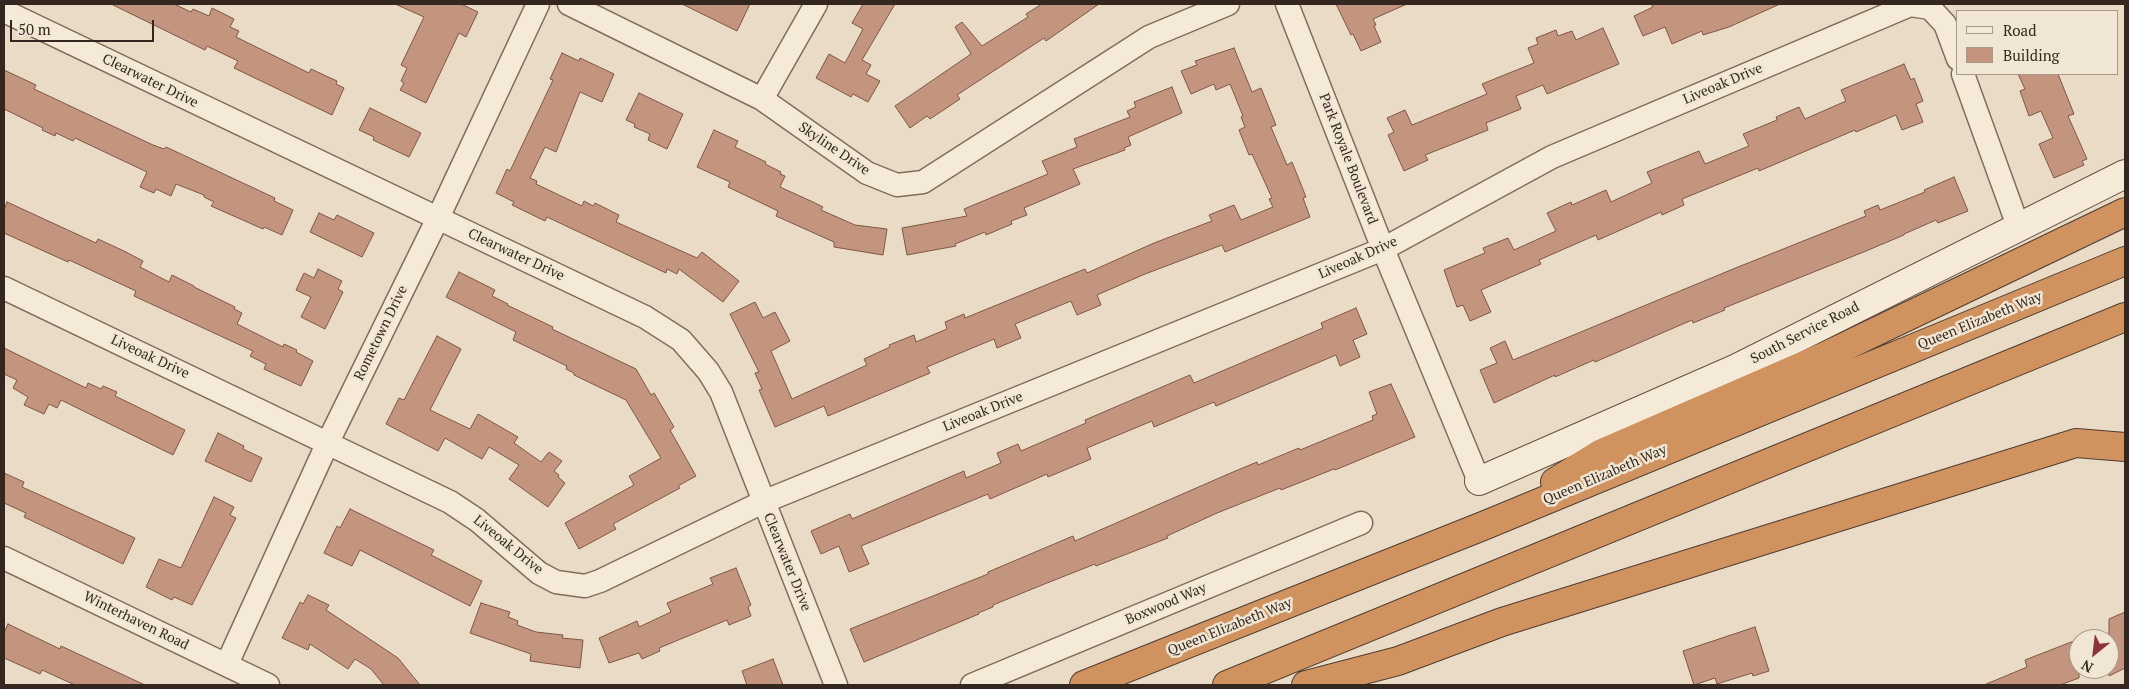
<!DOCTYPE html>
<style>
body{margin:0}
#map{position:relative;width:2129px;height:689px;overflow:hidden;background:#e9dbc5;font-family:"PT Serif",serif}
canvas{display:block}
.frame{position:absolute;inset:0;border:5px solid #34271f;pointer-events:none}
.legend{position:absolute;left:1956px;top:10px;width:162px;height:65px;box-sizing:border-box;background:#f1e6d4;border:1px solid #a59a8c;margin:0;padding:6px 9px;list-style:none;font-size:15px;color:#34271f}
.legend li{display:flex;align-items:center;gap:10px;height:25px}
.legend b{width:25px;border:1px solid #a59a8c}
.north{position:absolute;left:2069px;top:629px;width:50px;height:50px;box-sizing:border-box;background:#f1e6d4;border:1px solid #a59a8c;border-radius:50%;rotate:209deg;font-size:14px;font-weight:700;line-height:20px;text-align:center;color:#34271f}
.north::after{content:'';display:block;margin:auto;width:18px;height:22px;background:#8b343d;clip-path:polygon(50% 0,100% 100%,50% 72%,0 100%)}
.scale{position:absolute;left:10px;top:20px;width:144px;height:22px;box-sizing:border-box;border:2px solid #34271f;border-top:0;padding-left:6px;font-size:15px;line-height:18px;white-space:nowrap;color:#34271f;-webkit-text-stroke:4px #f1e6d4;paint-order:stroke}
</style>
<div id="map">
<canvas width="2129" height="689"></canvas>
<div class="frame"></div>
<ul class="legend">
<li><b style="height:6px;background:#f5e9d7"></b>Road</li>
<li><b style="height:14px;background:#c3957f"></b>Building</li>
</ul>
<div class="north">N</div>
<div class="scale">50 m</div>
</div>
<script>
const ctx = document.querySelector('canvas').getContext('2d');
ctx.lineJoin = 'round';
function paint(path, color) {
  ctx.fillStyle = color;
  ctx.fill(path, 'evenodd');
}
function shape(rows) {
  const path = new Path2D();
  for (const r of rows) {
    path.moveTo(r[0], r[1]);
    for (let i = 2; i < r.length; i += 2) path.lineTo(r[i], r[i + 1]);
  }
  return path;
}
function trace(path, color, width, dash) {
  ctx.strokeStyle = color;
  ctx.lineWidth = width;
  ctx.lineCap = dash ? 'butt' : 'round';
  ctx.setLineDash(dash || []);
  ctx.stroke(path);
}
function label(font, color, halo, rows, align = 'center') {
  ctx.font = font + ' "PT Serif",serif';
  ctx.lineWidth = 5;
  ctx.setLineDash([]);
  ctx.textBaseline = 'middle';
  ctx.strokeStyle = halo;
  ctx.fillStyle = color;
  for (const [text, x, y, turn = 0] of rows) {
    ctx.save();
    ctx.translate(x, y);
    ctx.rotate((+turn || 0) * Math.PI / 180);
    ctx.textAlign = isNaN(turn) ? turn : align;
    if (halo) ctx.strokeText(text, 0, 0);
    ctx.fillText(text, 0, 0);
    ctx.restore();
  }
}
const building = shape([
 [111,4,174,4,191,12,193,9,209,16,212,8,234,19,230,27,239,31,236,37,309,73,311,69,337,81,336,84,344,88,332,115,234,68,238,61,207,46,205,50,111,4],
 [395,4,461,4,478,12,466,37,459,33,426,103,400,90,404,83,401,81,407,68,401,65,424,17,395,4],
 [682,4,750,4,737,31,682,4],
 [863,4,895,4,862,60,871,65,866,74,880,81,868,102,853,94,851,97,816,78,829,54,845,63,863,29,852,23,863,4],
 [1042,4,1099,4,1046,41,1044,38,957,95,960,99,930,119,927,116,910,128,895,106,971,54,955,27,962,22,982,46,1028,17,1026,14,1042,4],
 [1336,4,1407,4,1373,19,1376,25,1374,26,1381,42,1361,51,1353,34,1351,35,1336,4],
 [1651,4,1780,4,1729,27,1703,35,1702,31,1672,44,1665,27,1643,36,1634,16,1653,7,1651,4],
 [1603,28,1619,64,1547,94,1543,85,1516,96,1521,109,1486,123,1488,130,1425,155,1428,160,1404,171,1388,135,1394,132,1387,118,1405,110,1412,125,1487,94,1482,84,1534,63,1528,48,1538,44,1536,38,1556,30,1558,36,1572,31,1576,40,1603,28],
 [1234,48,1252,92,1261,88,1276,125,1271,127,1287,165,1292,162,1306,197,1303,198,1310,217,1225,252,1222,245,1145,274,1097,295,1101,305,1077,315,1071,301,1015,324,1021,338,997,348,994,339,927,367,930,373,828,416,824,406,775,427,759,390,762,389,755,373,759,372,730,314,755,302,763,318,775,312,790,341,771,351,792,399,867,365,864,359,890,347,889,345,914,335,916,342,947,329,945,322,964,314,965,318,1085,269,1087,273,1154,243,1212,221,1209,215,1234,205,1241,220,1273,207,1269,199,1272,198,1252,154,1249,155,1239,130,1245,127,1241,117,1243,116,1230,84,1216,90,1214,84,1191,94,1181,71,1197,65,1195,61,1234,48],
 [562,53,579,61,580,58,614,74,602,102,580,92,556,152,545,147,530,178,537,181,536,184,582,206,584,201,593,206,595,203,619,215,616,222,697,258,702,252,739,281,723,302,679,269,677,274,667,269,666,273,547,217,545,221,512,205,514,202,496,193,507,169,510,171,553,80,550,79,562,53],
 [1904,64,1911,80,1914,78,1923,101,1916,104,1923,122,1902,130,1896,115,1856,132,1855,130,1759,171,1758,168,1682,199,1684,205,1662,215,1661,212,1598,240,1596,235,1539,260,1541,264,1481,290,1491,312,1470,321,1463,305,1457,307,1444,270,1485,253,1483,248,1508,238,1514,250,1556,231,1547,213,1571,202,1572,205,1606,190,1611,202,1652,183,1647,172,1699,151,1705,164,1749,146,1743,134,1777,120,1776,117,1799,107,1805,119,1846,101,1841,90,1904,64],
 [4,70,36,85,34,89,153,145,164,149,166,147,275,198,274,201,293,210,282,235,264,227,263,229,211,206,214,202,204,197,204,195,176,184,171,196,156,189,154,193,140,187,147,172,75,138,73,141,56,133,55,136,42,130,43,128,4,109,4,70],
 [2018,74,2058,74,2074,114,2068,116,2087,159,2082,161,2084,165,2054,178,2039,144,2053,138,2041,111,2029,116,2020,91,2025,89,2018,74],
 [1172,87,1182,113,1128,137,1131,145,1124,148,1125,150,1073,169,1080,184,1024,208,1027,215,1011,221,1012,224,986,235,985,232,955,244,956,246,907,255,902,228,967,216,964,209,1048,174,1042,161,1077,147,1074,139,1130,117,1127,111,1136,107,1134,102,1172,87],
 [639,93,683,114,667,149,648,140,650,134,634,127,635,124,626,120,639,93],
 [370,108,421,133,409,157,373,140,374,137,359,130,370,108],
 [714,130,738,141,735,147,766,162,765,164,781,172,780,174,785,176,780,187,813,202,823,207,821,210,855,225,887,229,883,255,834,247,834,242,776,216,778,211,728,187,730,182,697,167,714,130],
 [1954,177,1968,211,1938,223,1936,220,1904,234,1904,235,1866,251,1724,308,1725,310,1693,323,1692,320,1595,362,1594,360,1555,377,1555,375,1494,403,1480,370,1497,363,1490,348,1505,341,1513,360,1738,267,1866,216,1864,211,1878,205,1880,210,1925,192,1924,190,1954,177],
 [7,202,96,243,98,239,126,252,143,261,140,267,169,282,172,275,194,286,194,287,235,307,234,309,242,313,237,324,283,347,284,344,297,350,296,352,313,361,301,386,264,369,266,364,250,356,253,351,134,296,136,291,69,260,68,262,4,233,4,210,7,202],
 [319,213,334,220,337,215,374,233,362,257,310,232,319,213],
 [318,269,342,281,338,289,343,292,325,329,301,317,311,297,296,290,304,273,314,278,318,269],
 [459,272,495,290,492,296,508,304,507,305,553,327,552,329,636,369,651,395,654,393,674,427,670,430,696,476,678,486,680,488,613,524,616,529,579,549,565,523,634,485,629,476,661,458,626,400,574,375,574,373,566,369,567,366,513,340,516,332,446,297,459,272],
 [1356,308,1367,334,1353,340,1360,357,1340,366,1336,355,1216,406,1214,402,1154,427,1152,421,1087,448,1091,459,1048,477,1047,474,990,499,988,494,861,546,869,564,849,572,839,546,821,554,811,531,850,514,852,519,964,471,966,478,1001,463,997,453,1018,444,1021,451,1086,423,1085,420,1190,375,1194,383,1323,328,1321,323,1356,308],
 [437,336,461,349,430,410,470,429,478,414,518,437,514,443,541,462,549,452,562,461,554,471,559,475,558,477,565,483,548,507,509,479,519,465,489,447,482,459,445,438,438,451,386,424,399,398,404,400,437,336],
 [4,348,86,388,88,383,101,389,103,386,117,392,115,396,185,430,173,455,61,400,57,408,49,404,44,414,24,405,28,397,13,388,17,380,4,374,4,348],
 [1391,384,1415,437,1335,470,1334,469,1281,490,1280,488,1217,513,1167,536,1168,538,1096,566,1095,564,1042,585,993,605,993,607,978,613,979,614,864,662,850,629,988,574,988,572,1073,536,1075,541,1226,475,1257,462,1258,465,1299,448,1300,450,1373,420,1372,416,1377,414,1369,392,1391,384],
 [218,433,244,446,243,449,262,458,251,482,205,461,218,433],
 [4,473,24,482,22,487,135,538,123,564,24,517,26,513,4,503,4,473],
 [214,497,234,507,230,515,236,518,192,605,174,597,172,600,146,587,159,559,181,568,214,497],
 [350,509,434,550,431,555,482,581,470,606,360,550,352,566,324,553,337,526,340,528,350,509],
 [736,568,751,605,748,607,751,616,729,625,727,620,659,648,660,651,642,659,639,653,609,663,599,638,637,621,639,627,671,612,667,603,713,584,710,578,736,568],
 [308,595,329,605,326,610,398,658,420,685,384,685,371,669,355,659,348,669,310,644,308,650,282,638,300,602,303,604,308,595],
 [481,603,510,612,508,617,518,621,517,625,536,632,563,635,562,638,583,640,580,668,530,661,531,654,470,633,481,603],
 [2125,612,2125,668,2109,676,2109,619,2125,612],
 [8,624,60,649,61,646,145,685,75,685,42,670,40,674,4,658,4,633,8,624],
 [1755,627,1769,671,1753,676,1752,673,1717,684,1715,678,1694,685,1683,651,1755,627],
 [2079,639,2079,678,2060,685,1984,685,2027,667,2025,660,2079,639],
 [773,659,783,685,747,685,742,671,773,659]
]);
paint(building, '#c3957f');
trace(building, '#7f5646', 1);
const street = shape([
 [569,4,762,99,867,173,897,185,923,182,1149,37,1228,4],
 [1287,4,1383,249,1479,481],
 [4,11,645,317,681,340,708,371,721,392,836,685],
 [1963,74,2018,226],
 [762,99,816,4],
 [4,288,450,502,477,520,539,573,556,582,585,586,600,581,763,502,1383,249,1552,157,1910,5,1930,8,1945,24,1958,59],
 [4,558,268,685],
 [227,664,328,442,438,218,538,4],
 [972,685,1361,523]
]);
const secondary = shape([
 [1479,481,1737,368,2125,174]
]);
const highway = shape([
 [1555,482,1602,453,1823,357,2125,212],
 [1084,685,1483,526,2125,261],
 [1227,685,2125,317],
 [1306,685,1398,661,1502,622,2076,443,2125,447]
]);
trace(street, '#826d5d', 25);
trace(secondary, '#644f40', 30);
trace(highway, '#503c31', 30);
trace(street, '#f5e9d7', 22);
trace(secondary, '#f5e9d7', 28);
trace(highway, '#d0935f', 28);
label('14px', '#34271f', '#f1e6d4', [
 ["Clearwater Drive",150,81,26],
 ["Liveoak Drive",1723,84,-23],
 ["Skyline Drive",834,149,34],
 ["Park Royale Boulevard",1348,159,69],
 ["Clearwater Drive",516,255,25],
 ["Liveoak Drive",1358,258,-24],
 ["Queen Elizabeth Way",1980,321,-22],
 ["Rometown Drive",381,333,-64],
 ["South Service Road",1805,333,-27],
 ["Liveoak Drive",150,357,25],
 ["Liveoak Drive",983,412,-22],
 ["Queen Elizabeth Way",1605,475,-23],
 ["Liveoak Drive",508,545,39],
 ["Clearwater Drive",787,562,68],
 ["Boxwood Way",1166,604,-23],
 ["Winterhaven Road",136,621,26],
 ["Queen Elizabeth Way",1230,627,-22]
]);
</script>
